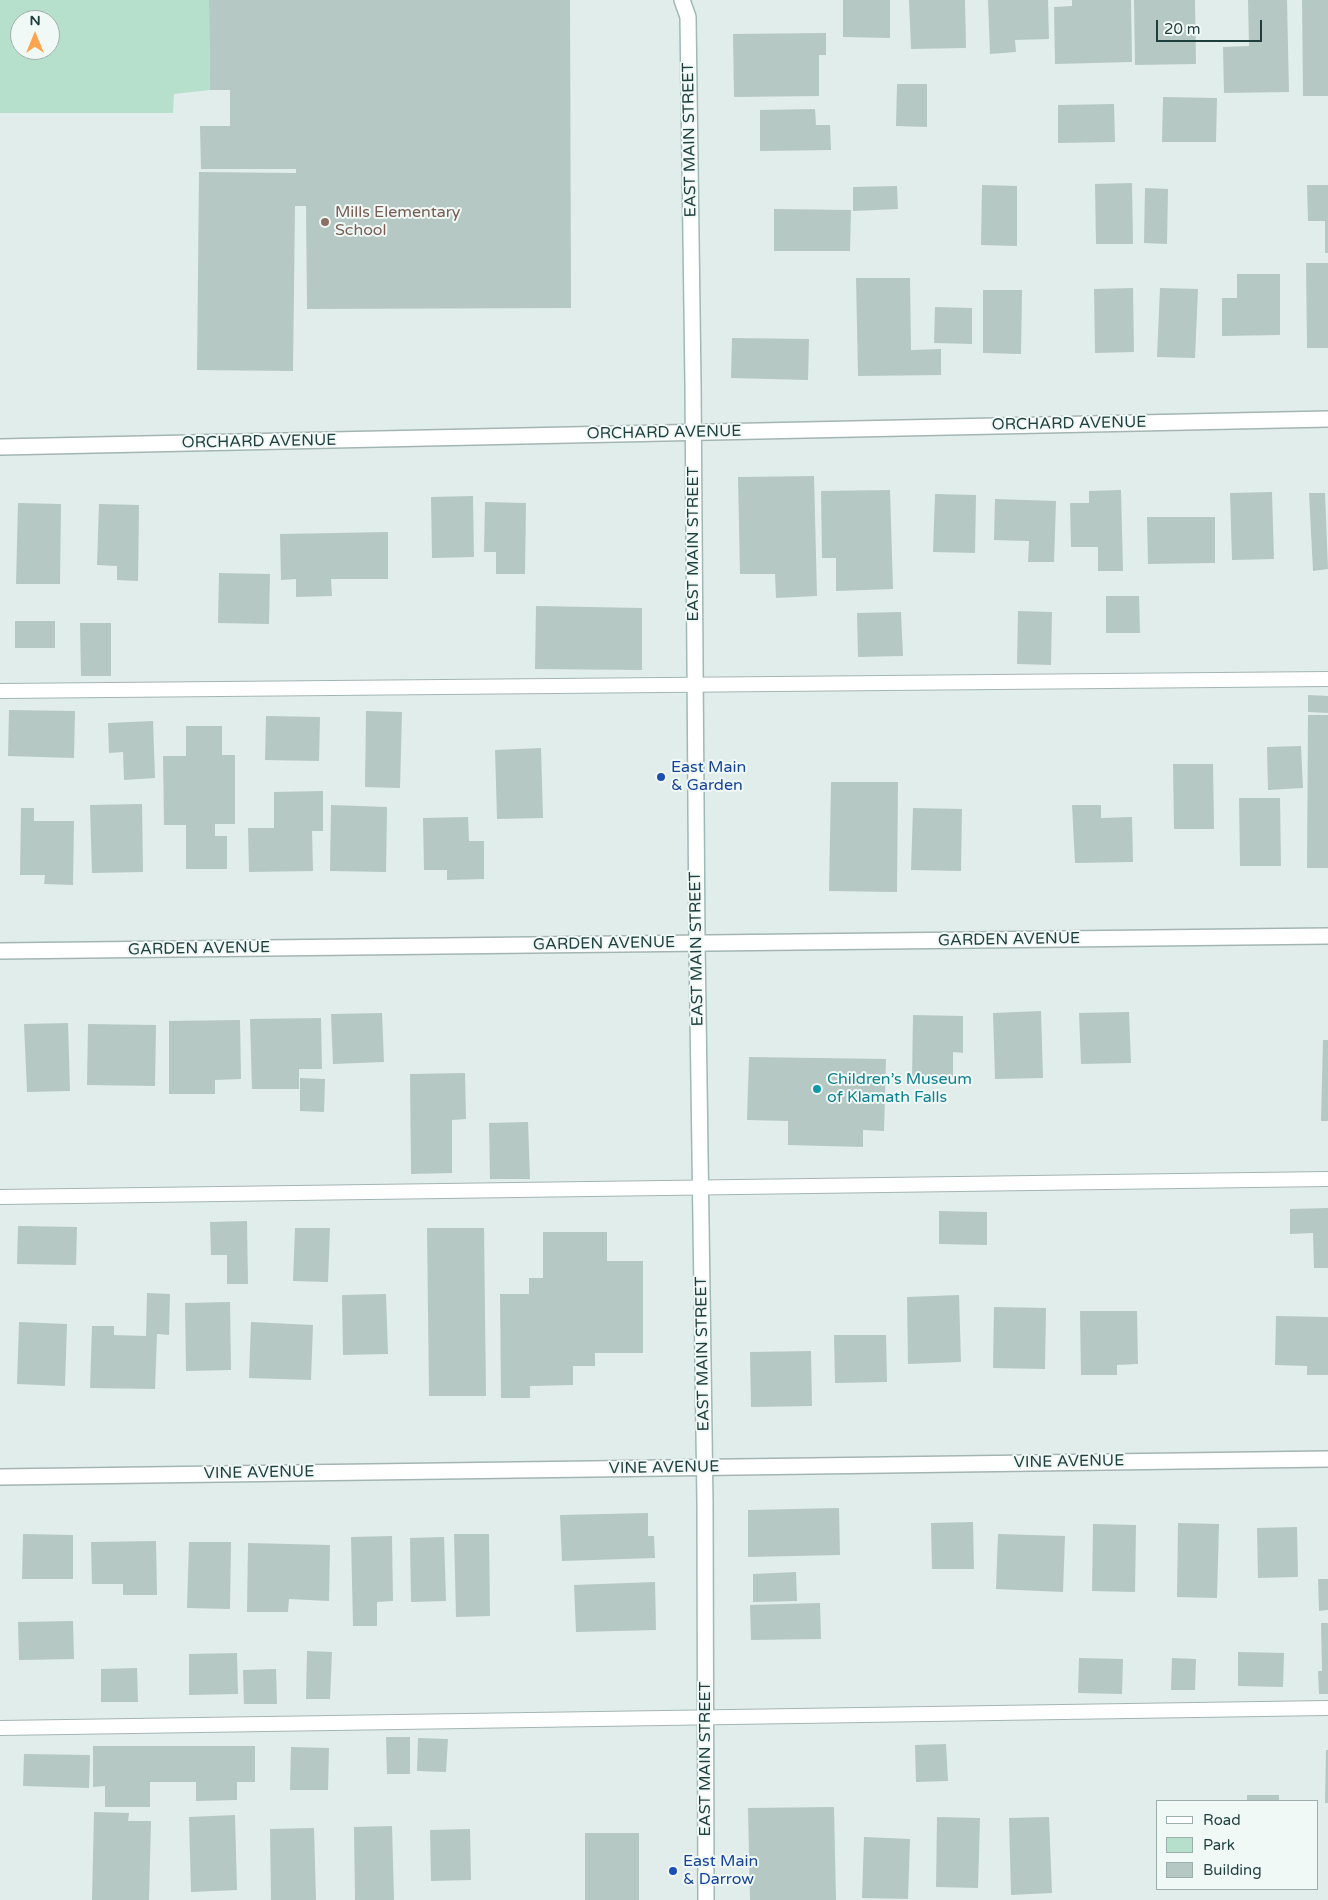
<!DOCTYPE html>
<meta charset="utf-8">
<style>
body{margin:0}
#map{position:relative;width:1328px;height:1900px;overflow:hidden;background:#e1edea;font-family:"Varela Round",sans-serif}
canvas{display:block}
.legend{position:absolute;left:1156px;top:1800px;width:162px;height:90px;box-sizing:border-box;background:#f1f9f7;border:1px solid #9dafad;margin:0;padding:6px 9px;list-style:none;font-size:15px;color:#1f3f3e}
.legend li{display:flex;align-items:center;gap:10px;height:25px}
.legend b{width:25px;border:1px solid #9dafad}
.north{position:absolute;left:10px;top:10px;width:50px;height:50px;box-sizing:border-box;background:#f1f9f7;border:1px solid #9dafad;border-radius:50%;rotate:0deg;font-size:14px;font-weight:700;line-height:20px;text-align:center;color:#1f3f3e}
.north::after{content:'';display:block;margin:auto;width:18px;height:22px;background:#fea44d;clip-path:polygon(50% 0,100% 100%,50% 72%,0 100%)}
.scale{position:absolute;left:1156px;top:20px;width:106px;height:22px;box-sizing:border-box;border:2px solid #1f3f3e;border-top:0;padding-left:6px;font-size:15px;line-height:18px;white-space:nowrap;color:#1f3f3e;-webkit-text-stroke:4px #f1f9f7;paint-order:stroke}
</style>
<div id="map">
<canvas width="1328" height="1900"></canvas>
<ul class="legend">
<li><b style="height:6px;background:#fff"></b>Road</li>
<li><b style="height:14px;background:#b7e0cc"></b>Park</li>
<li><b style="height:14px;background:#b6c8c4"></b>Building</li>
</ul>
<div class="north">N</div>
<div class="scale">20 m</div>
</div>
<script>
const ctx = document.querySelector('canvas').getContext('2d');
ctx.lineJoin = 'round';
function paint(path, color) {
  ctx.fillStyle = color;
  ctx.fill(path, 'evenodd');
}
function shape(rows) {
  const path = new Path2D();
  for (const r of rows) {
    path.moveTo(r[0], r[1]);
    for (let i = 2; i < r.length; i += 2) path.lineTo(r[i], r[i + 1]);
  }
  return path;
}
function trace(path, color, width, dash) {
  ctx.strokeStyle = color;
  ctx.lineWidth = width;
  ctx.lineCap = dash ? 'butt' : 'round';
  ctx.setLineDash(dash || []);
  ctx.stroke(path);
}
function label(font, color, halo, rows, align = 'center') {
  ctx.font = font + ' "Varela Round",sans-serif';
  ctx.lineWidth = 4;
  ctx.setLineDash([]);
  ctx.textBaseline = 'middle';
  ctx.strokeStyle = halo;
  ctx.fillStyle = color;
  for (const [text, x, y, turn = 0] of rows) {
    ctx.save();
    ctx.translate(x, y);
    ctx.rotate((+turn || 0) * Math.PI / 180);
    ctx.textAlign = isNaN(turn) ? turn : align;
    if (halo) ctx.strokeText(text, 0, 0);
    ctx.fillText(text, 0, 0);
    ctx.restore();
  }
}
paint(shape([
 [0,0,209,0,210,90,174,94,173,113,0,113],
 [20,20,50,20,50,50,20,50]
]), '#b7e0cc');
paint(shape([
 [209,0,570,0,571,308,307,309,306,206,295,206,293,371,197,370,199,172,296,173,296,169,201,169,200,126,230,126,230,90,210,90],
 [843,0,890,0,890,38,843,37],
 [909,0,965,0,966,48,911,49],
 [988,0,1048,0,1049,39,1015,40,1016,52,990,54],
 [1072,0,1131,0,1132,62,1055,64,1054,7,1072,6],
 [1134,0,1195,0,1196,64,1135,65],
 [1248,0,1287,0,1289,92,1224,93,1223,47,1249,46],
 [1302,0,1328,0,1328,96,1303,96],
 [826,33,826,55,819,55,819,96,734,97,733,34],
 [897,84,927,84,927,127,896,126],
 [1163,97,1217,98,1216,142,1162,142],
 [1114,104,1115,142,1058,143,1058,105],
 [815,109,816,125,830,125,831,150,760,151,760,110],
 [1132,183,1133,244,1096,244,1095,184],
 [982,185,1017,186,1017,246,981,245],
 [1307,185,1328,185,1328,253,1325,253,1325,221,1308,221],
 [897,186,898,209,853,211,853,187],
 [1145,188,1168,189,1167,244,1144,243],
 [774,209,851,210,850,251,774,251],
 [1306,263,1328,263,1328,348,1307,348],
 [1237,274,1280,274,1280,335,1222,336,1222,298,1237,298],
 [856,278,910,278,911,350,941,349,941,375,858,376],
 [1133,288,1134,352,1095,353,1094,289],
 [1160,288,1198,289,1195,358,1157,357],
 [983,290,1022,290,1021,354,983,353],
 [935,307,972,308,972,344,934,343],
 [732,338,809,339,808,380,731,378],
 [814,476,817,596,776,598,775,574,740,574,738,477],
 [890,490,893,589,836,591,836,558,822,558,821,491],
 [1121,490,1123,571,1098,571,1098,547,1071,547,1070,503,1089,503,1089,491],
 [1272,492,1274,559,1232,560,1230,493],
 [1309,493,1325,493,1328,569,1313,571],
 [935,494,976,495,975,553,933,552],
 [473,496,474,557,432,558,431,497],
 [995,499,1056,501,1054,562,1028,562,1029,541,994,540],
 [485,502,526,503,525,574,496,574,496,552,484,552],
 [18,503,61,504,60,584,16,584],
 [99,504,139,505,138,581,117,580,117,566,97,565],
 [1147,517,1215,517,1215,563,1148,564],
 [388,532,388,579,331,579,332,596,296,597,296,579,281,580,280,534],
 [219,573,270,574,269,624,218,623],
 [1106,596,1139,596,1140,633,1106,633],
 [536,606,642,608,642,670,535,669],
 [1018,611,1052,612,1051,665,1017,664],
 [901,612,903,656,858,657,857,613],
 [15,621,55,621,55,648,15,648],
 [80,623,111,623,111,676,81,676],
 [1308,695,1328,696,1328,713,1308,712],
 [9,710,75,711,74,758,8,756],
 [366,711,402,712,400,788,365,787],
 [1308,715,1328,715,1328,868,1307,868],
 [266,716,320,717,319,761,265,760],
 [153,721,155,778,124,780,123,752,109,753,108,723],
 [186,726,222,726,222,755,235,755,235,824,215,824,215,836,227,836,227,869,186,869,186,825,164,825,163,756,186,756],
 [1301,746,1303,788,1268,790,1267,747],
 [541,748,543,818,497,819,495,750],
 [1173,764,1213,764,1214,829,1174,829],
 [831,782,898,782,897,892,829,891],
 [323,791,323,831,312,831,313,871,249,872,248,828,274,828,274,792],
 [1239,798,1280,798,1281,866,1240,866],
 [142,804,143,872,92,873,90,805],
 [331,805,387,807,386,872,330,871],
 [1072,805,1101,805,1101,818,1132,817,1133,862,1075,863],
 [21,808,34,808,34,821,74,821,73,885,44,884,45,875,20,875],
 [913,808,962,809,961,871,911,870],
 [468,817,469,841,484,841,484,879,447,880,447,870,424,870,423,818],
 [1041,1011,1043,1078,995,1079,993,1013],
 [1129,1012,1131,1063,1081,1064,1079,1013],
 [382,1013,384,1062,333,1064,331,1014],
 [913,1015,963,1016,963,1053,953,1052,953,1078,912,1078],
 [321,1018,322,1069,299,1069,299,1089,252,1089,250,1019],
 [240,1020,241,1079,215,1080,215,1094,169,1094,169,1021],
 [68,1023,70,1091,27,1092,24,1024],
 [88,1024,156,1025,155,1086,87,1085],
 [1323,1040,1328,1040,1328,1121,1321,1121],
 [749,1057,886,1059,884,1131,863,1130,863,1147,788,1145,788,1121,747,1120],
 [465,1073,466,1119,452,1120,452,1173,411,1174,410,1074],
 [300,1078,325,1079,324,1112,300,1111],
 [528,1122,530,1179,490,1179,489,1123],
 [1328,1208,1328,1268,1314,1268,1313,1233,1290,1234,1290,1209],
 [939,1211,987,1212,987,1245,939,1244],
 [247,1221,248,1284,227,1284,227,1255,211,1255,210,1222],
 [18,1226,77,1227,76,1265,17,1264],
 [295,1228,330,1228,328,1282,293,1281],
 [427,1228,484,1228,486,1396,429,1396],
 [543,1232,607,1232,607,1261,643,1261,643,1353,595,1353,595,1366,573,1366,573,1385,530,1386,530,1398,501,1398,500,1294,529,1294,529,1278,543,1278],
 [147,1293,170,1294,169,1335,157,1334,155,1389,90,1388,92,1326,114,1326,114,1335,146,1336],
 [386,1294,388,1354,343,1355,342,1295],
 [959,1295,961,1362,908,1364,907,1297],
 [230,1302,231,1370,186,1371,185,1303],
 [994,1307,1046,1308,1045,1369,993,1368],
 [1080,1311,1137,1311,1138,1364,1117,1365,1117,1375,1081,1375],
 [1276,1316,1328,1317,1328,1375,1307,1375,1307,1366,1275,1365],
 [19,1322,67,1324,65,1386,17,1384],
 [251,1322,313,1325,311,1380,249,1378],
 [834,1335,886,1335,887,1382,835,1383],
 [811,1351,812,1406,751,1407,750,1352],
 [839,1508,840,1555,748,1557,748,1510],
 [648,1513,648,1536,654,1536,655,1558,562,1561,560,1515],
 [973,1522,974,1569,932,1569,931,1523],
 [1178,1523,1219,1524,1217,1598,1177,1597],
 [1093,1524,1136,1525,1135,1592,1092,1591],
 [1297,1527,1298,1577,1258,1578,1257,1528],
 [23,1534,73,1535,73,1579,22,1579],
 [454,1534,489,1534,490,1616,456,1617],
 [998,1534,1065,1536,1063,1592,996,1589],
 [392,1536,393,1601,377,1602,377,1626,353,1626,351,1537],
 [444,1537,446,1601,411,1602,410,1538],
 [156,1541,157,1595,123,1595,123,1584,92,1584,91,1542],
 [189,1542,231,1542,230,1609,187,1608],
 [248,1543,330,1545,329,1601,289,1599,288,1612,247,1612],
 [796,1572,797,1601,753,1602,753,1574],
 [1318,1579,1328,1579,1328,1610,1319,1611],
 [655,1582,656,1630,576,1632,574,1585],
 [820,1603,821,1639,751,1640,750,1605],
 [73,1621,74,1659,19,1660,18,1622],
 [1321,1623,1328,1623,1328,1694,1319,1694,1318,1671,1322,1671],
 [307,1651,332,1652,330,1699,306,1699],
 [1238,1652,1284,1653,1283,1687,1238,1686],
 [237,1653,238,1694,189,1695,189,1654],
 [1079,1658,1123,1659,1122,1694,1078,1693],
 [1172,1658,1196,1659,1195,1690,1171,1690],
 [137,1668,138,1702,101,1702,101,1669],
 [276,1669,277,1704,244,1704,243,1670],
 [386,1737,410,1737,410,1774,387,1774],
 [418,1738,448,1739,446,1772,417,1771],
 [946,1744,948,1781,916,1782,915,1745],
 [93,1746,255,1746,255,1782,237,1782,237,1800,196,1801,196,1782,150,1782,150,1807,105,1807,105,1786,93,1787],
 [291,1747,329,1748,328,1790,290,1790],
 [1326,1750,1328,1750,1328,1803,1325,1803],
 [24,1754,90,1755,89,1788,23,1786],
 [1247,1795,1279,1795,1279,1801,1247,1801],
 [834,1807,836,1900,750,1900,748,1808],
 [94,1812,129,1813,128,1821,151,1821,149,1900,92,1900],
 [235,1815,237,1890,191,1892,189,1817],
 [937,1817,980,1818,978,1888,936,1887],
 [1049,1817,1052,1893,1011,1895,1009,1818],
 [392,1826,394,1900,355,1900,354,1827],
 [314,1828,316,1900,271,1900,270,1829],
 [470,1829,471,1880,431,1881,430,1830],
 [585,1833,639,1833,639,1900,585,1900],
 [864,1837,910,1839,908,1899,862,1898]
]), '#b6c8c4');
const lane = shape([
 [0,691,1328,679],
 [0,1197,1328,1179],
 [0,1728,1328,1708]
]);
const street = shape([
 [0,447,1328,419],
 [0,951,1328,936],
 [0,1477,1328,1459]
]);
const secondary = shape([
 [682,0,688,17,693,384,697,943,705,1502,706,1900]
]);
trace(lane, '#a3b5b3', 16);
trace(street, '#a3b5b3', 18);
trace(secondary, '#9eb9b6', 18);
trace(lane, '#fff', 14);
trace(street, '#fff', 15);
trace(secondary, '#fff', 15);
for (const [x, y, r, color] of [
 [325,222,5,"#8d6e63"],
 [661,777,5,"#1a4fb4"],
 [817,1089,5,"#0f9aa8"],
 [673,1871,5,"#1a4fb4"]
]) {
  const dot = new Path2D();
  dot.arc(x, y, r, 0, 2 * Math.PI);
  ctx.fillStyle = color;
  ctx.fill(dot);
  trace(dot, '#f1f9f7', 2);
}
label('16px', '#1f3f3e', '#f1f9f7', [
 ["EAST MAIN STREET",690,140,-91],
 ["ORCHARD AVENUE",1069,424,-1],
 ["ORCHARD AVENUE",664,433,-1],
 ["ORCHARD AVENUE",259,442,-1],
 ["EAST MAIN STREET",694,544,-90],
 ["GARDEN AVENUE",1009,940,-1],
 ["GARDEN AVENUE",604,944,-1],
 ["GARDEN AVENUE",199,949,-1],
 ["EAST MAIN STREET",697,949,-91],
 ["EAST MAIN STREET",703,1354,-91],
 ["VINE AVENUE",1069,1462,-1],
 ["VINE AVENUE",664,1468,-1],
 ["VINE AVENUE",259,1473,-1],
 ["EAST MAIN STREET",706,1759,-90]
]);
label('16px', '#785e54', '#f1f9f7', [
 ["Mills Elementary",335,213],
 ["School",335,231]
], 'left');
label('16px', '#164399', '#f1f9f7', [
 ["East Main",671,768],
 ["& Garden",671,786],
 ["East Main",683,1862],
 ["& Darrow",683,1880]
], 'left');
label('16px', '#0d838f', '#f1f9f7', [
 ["Children’s Museum",827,1080],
 ["of Klamath Falls",827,1098]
], 'left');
</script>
